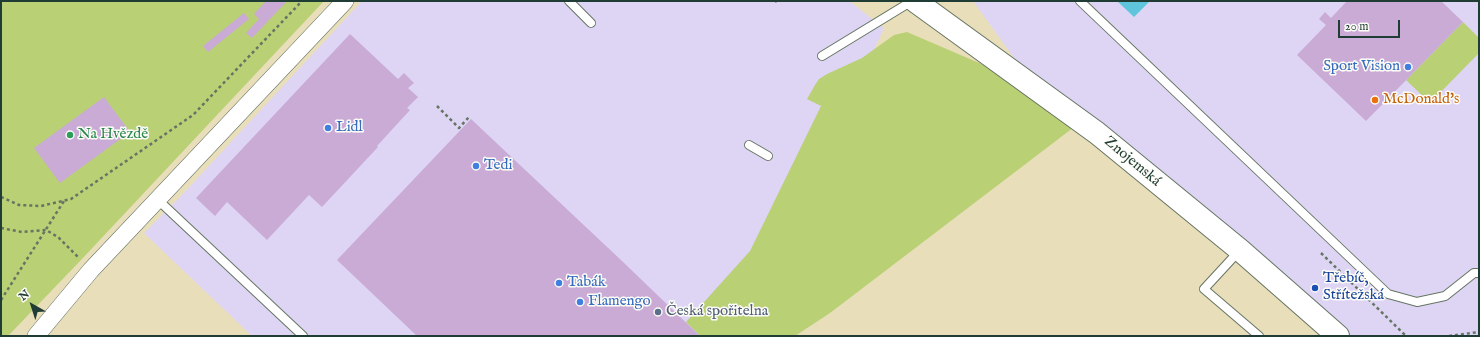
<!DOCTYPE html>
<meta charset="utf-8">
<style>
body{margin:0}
#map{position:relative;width:1480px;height:337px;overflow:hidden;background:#e9deba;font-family:"IM FELL English",serif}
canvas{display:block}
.frame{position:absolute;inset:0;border:2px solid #1f3d34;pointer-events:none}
.north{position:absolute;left:12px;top:285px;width:40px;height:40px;-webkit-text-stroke:3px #fdfcf7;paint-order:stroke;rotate:321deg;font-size:11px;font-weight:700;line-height:16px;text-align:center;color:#1f3d34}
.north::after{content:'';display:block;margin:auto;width:14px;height:18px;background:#1f3d34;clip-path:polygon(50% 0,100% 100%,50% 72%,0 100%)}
.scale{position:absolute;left:1338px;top:20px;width:62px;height:18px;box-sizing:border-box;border:2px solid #1f3d34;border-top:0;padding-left:5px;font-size:12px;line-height:14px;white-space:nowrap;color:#1f3d34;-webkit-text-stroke:3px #fdfcf7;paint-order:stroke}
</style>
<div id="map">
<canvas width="1480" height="337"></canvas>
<div class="frame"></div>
<div class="north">N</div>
<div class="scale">20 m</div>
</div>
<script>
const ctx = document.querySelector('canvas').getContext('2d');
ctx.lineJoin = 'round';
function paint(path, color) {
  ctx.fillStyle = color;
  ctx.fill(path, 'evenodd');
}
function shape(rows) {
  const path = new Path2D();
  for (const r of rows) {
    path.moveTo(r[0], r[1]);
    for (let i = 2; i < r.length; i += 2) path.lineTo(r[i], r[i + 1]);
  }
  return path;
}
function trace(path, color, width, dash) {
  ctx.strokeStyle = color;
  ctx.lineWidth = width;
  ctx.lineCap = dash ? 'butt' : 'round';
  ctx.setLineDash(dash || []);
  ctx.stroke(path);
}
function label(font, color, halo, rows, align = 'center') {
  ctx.font = font + ' "IM FELL English",serif';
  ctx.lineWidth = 3;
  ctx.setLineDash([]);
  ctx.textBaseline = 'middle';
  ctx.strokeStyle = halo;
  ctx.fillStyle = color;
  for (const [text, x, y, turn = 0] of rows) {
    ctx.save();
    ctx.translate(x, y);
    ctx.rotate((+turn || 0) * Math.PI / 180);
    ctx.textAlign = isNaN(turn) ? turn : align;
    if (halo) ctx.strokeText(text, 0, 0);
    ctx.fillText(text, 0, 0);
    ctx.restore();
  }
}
paint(shape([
 [362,1,849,1,884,28,762,291,728,336,252,336,144,233,180,197],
 [973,1,1479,1,1479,336,1337,336,1035,87]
]), '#ded5f5');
paint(shape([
 [1,1,324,1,81,260,8,336,1,336],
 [1463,22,1479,38,1479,53,1430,103,1406,80],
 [907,32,1035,87,1082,121,830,313,795,336,700,336,686,322,750,251,821,106,807,99,815,85,819,79,827,74,862,58,894,35]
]), '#b9d075');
paint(shape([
 [1117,1,1150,1,1134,17]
]), '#5fc5dd');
paint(shape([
 [266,1,287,1,252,38,246,33,259,19,254,14],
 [1347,1,1441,1,1463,22,1366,121,1297,55,1326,25,1319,19,1325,12,1331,18],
 [244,13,249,19,208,52,203,46],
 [350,34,398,79,404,73,414,83,408,88,418,97,407,108,410,110,377,146,378,147,322,207,309,195,267,240,227,202,215,216,196,198],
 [104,97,130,132,60,183,34,148],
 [471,119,622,261,700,336,417,336,337,260]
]), '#caabd6');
const service = shape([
 [569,1,591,23],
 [1080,1,1388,294,1417,302,1445,296,1474,273,1479,273],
 [822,56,912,1],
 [749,145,768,156],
 [157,199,303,336],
 [1240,250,1204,289,1259,336]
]);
const minor = shape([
 [36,336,91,270,345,1]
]);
const secondary = shape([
 [915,1,1097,133,1240,250,1338,336]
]);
trace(service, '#667563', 10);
trace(minor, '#667563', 18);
trace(secondary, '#667563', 24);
trace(shape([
 [775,2,776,1],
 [437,106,459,128,469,117],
 [1,197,19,205,41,206,71,199,193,115,302,1],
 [1,228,22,232,46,230,58,237,78,257],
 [1321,253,1406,336],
 [1,300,64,201],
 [1449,336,1479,332]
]), '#667563', 2.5, [3, 3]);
trace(service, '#fff', 8);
trace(minor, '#fff', 17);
trace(secondary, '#fff', 22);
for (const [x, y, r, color] of [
 [1408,67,4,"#3f7fe0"],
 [1375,100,4,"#e8710a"],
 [328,128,4,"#3f7fe0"],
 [70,135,4,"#2e9e5b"],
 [476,166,4,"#3f7fe0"],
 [559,283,4,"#3f7fe0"],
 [1315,288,4,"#1a4fb4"],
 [580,302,4,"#3f7fe0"],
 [658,312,4,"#5c6f8a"]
]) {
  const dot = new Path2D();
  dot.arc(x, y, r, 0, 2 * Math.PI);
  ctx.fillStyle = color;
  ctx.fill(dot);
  trace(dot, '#fdfcf7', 1.5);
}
label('15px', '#366cbe', '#fdfcf7', [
 ["Sport Vision",1400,67,"right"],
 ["Lidl",336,128],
 ["Tedi",484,166],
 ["Tabák",567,283],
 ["Flamengo",588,302]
], 'left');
label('15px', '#c56008', '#fdfcf7', [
 ["McDonald's",1383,100]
], 'left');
label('15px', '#27864d', '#fdfcf7', [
 ["Na Hvězdě",78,135]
], 'left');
label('15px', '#1f3d34', '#fdfcf7', [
 ["Znojemská",1132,162,40]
]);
label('15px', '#164399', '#fdfcf7', [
 ["Třebíč,",1323,279],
 ["Střítežská",1323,296]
], 'left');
label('15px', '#4e5e75', '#fdfcf7', [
 ["Česká spořitelna",666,312]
], 'left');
</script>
